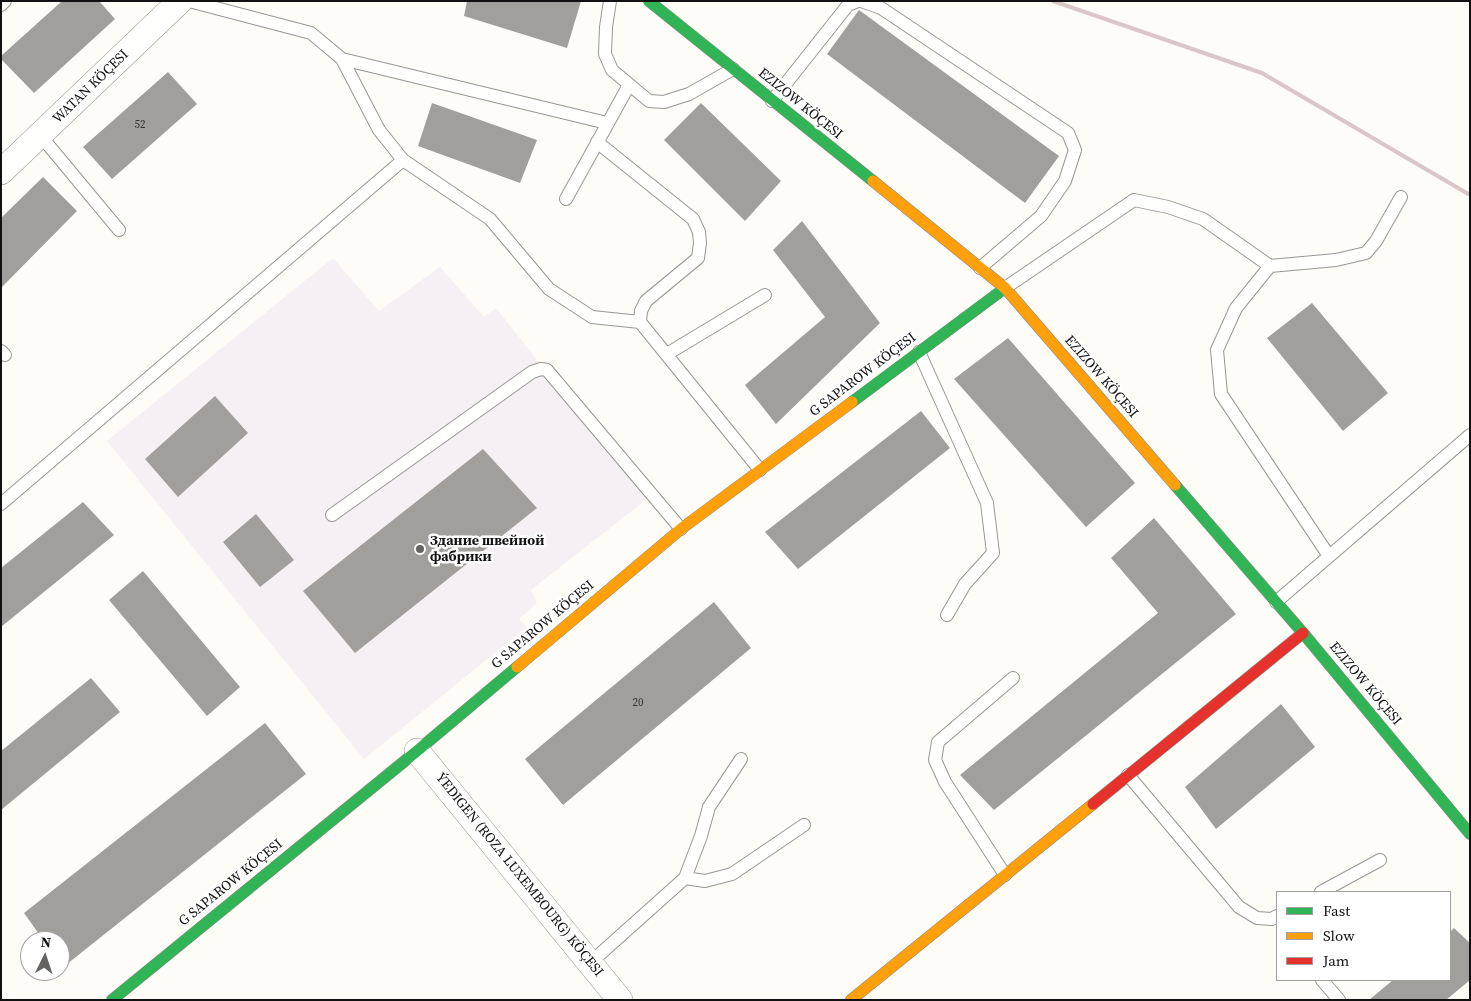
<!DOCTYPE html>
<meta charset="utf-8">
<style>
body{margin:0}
#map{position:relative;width:1471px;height:1001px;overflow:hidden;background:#fdfcf7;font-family:"Source Serif 4",serif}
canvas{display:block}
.frame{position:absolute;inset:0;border:2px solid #111;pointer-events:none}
.legend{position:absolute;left:1276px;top:891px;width:175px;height:90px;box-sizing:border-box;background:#fff;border:1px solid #a0a0a0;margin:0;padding:6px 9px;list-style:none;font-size:15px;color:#111}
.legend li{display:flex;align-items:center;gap:10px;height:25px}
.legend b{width:25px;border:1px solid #a0a0a0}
.north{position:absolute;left:20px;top:931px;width:50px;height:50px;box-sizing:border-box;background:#fff;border:1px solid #a0a0a0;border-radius:50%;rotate:4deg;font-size:14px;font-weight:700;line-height:20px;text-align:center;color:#111}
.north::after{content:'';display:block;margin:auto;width:18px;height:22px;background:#646362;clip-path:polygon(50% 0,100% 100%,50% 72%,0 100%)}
</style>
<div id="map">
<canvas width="1471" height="1001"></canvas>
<div class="frame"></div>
<ul class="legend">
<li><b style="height:6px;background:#30b455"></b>Fast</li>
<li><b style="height:6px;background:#ff9f0a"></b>Slow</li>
<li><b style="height:6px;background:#e5322d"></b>Jam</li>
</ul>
<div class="north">N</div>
</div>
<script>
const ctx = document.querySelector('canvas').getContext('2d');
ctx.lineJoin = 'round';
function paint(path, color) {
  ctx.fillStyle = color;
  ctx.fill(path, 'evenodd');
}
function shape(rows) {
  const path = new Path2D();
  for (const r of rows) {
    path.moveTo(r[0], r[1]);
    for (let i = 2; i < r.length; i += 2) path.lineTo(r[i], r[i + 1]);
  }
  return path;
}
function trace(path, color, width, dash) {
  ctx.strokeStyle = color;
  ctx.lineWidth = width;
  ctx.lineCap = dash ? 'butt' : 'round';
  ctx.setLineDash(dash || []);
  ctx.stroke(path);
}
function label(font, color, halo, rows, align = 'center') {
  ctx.font = font + ' "Source Serif 4",serif';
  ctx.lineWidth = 5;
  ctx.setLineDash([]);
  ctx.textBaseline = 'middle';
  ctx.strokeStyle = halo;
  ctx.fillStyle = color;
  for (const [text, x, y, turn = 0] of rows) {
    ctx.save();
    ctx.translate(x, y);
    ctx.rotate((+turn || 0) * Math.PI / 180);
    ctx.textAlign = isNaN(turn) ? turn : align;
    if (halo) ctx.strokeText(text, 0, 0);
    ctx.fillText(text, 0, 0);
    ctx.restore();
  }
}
paint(shape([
 [333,258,379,311,440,267,484,317,496,308,647,499,531,590,537,603,519,619,527,627,364,759,107,441]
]), '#f5f0f3');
paint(shape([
 [62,1,99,1,115,19,34,93,1,59,1,56],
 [467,1,581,1,567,48,464,16],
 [859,10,1059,156,1025,203,827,54],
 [168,72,197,104,112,179,83,147],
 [432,103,537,140,520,183,418,146],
 [701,103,781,181,745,221,664,140],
 [43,177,77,211,1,288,1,218],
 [802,221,880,323,776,424,745,385,825,317,773,250],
 [1312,303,1388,393,1343,431,1267,338],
 [1008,338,1135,483,1086,527,954,379],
 [215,396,248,433,178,497,145,459],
 [921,411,950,448,798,569,765,532],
 [483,449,537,508,355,653,303,591],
 [83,502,114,535,1,627,1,568],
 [256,514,294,560,260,587,223,542],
 [1154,518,1236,614,994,810,960,775,1158,613,1111,558],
 [143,571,240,687,207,716,109,600],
 [714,602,751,648,563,805,525,759],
 [91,678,120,712,1,810,1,751],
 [1281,704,1315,747,1216,829,1185,787],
 [265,723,306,774,62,968,60,965,60,941,44,941,24,913],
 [1454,928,1470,943,1470,980,1446,1000,1369,1000,1393,980,1450,980,1450,932]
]), '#a19f9c');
const lane = shape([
 [189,1,311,33,342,59,379,130,403,160,490,219,549,289,592,317,640,322],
 [610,1,606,27,605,54,612,70,649,101,664,102,689,94,733,69],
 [861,1,881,8,1068,133,1075,150,1065,181,1041,216,980,268],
 [1,5,5,1],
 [342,59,607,123],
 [772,101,848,5,858,1],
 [40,135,119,230],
 [597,142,693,219,699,232,700,243,698,258,646,301,641,311,640,322,760,470],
 [566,199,629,85],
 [1005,288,1134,200,1168,207,1203,219,1270,266],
 [1,351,5,355],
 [919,352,987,503,993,553,965,584,947,615],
 [667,354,765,295],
 [1,504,403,160],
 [332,515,532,372,541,369,547,370,681,529],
 [1329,556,1221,394,1217,350,1236,308,1270,266,1336,260,1366,253,1376,241,1401,197],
 [1276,602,1470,435],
 [1128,775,1239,907,1257,918,1272,919,1277,916],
 [1005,875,945,782,935,760,938,742,1013,678],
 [685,878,705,881,732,874,804,825],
 [1321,892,1380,860],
 [590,963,685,878,701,836,709,807,741,759],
 [1322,980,1339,1000]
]);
const street = shape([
 [1,172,180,1],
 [417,751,620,1000]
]);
const fast = shape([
 [649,1,873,181],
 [852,402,1005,288],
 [1175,485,1303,633,1470,834],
 [112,1000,417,751,517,667]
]);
const slow = shape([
 [873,181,1005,288,1175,485],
 [517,667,681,529,852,402],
 [851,1000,1093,804]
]);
const jam = shape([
 [1093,804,1303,633]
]);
trace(lane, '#979795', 14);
trace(street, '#979795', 26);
trace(fast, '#8e8d8b', 12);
trace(slow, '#8e8d8b', 12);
trace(jam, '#8e8d8b', 12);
trace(lane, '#fffffe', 12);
trace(street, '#fffffe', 25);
trace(fast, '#30b455', 11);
trace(slow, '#ff9f0a', 11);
trace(jam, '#e5322d', 11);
trace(shape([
 [1053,1,1262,73,1470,195]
]), '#d9c6c7', 4);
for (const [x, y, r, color] of [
 [420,549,5,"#646362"]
]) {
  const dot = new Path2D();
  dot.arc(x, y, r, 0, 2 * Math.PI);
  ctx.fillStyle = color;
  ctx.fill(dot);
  trace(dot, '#fff', 2);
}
label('11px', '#353434', null, [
 ["52",140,125],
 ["20",638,703]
]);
label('14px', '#111', '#fff', [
 ["WATAN KÖÇESI",91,87,-44],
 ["EZIZOW KÖÇESI",800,104,39],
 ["G SAPAROW KÖÇESI",863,375,-37],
 ["EZIZOW KÖÇESI",1101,377,49],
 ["G SAPAROW KÖÇESI",543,625,-40],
 ["EZIZOW KÖÇESI",1365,684,50],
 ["ÝEDIGEN (ROZA LUXEMBOURG) KÖÇESI",519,875,51],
 ["G SAPAROW KÖÇESI",231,883,-39]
]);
label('bold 14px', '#111', '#fff', [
 ["Здание швейной",430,541],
 ["фабрики",430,557]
], 'left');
</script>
